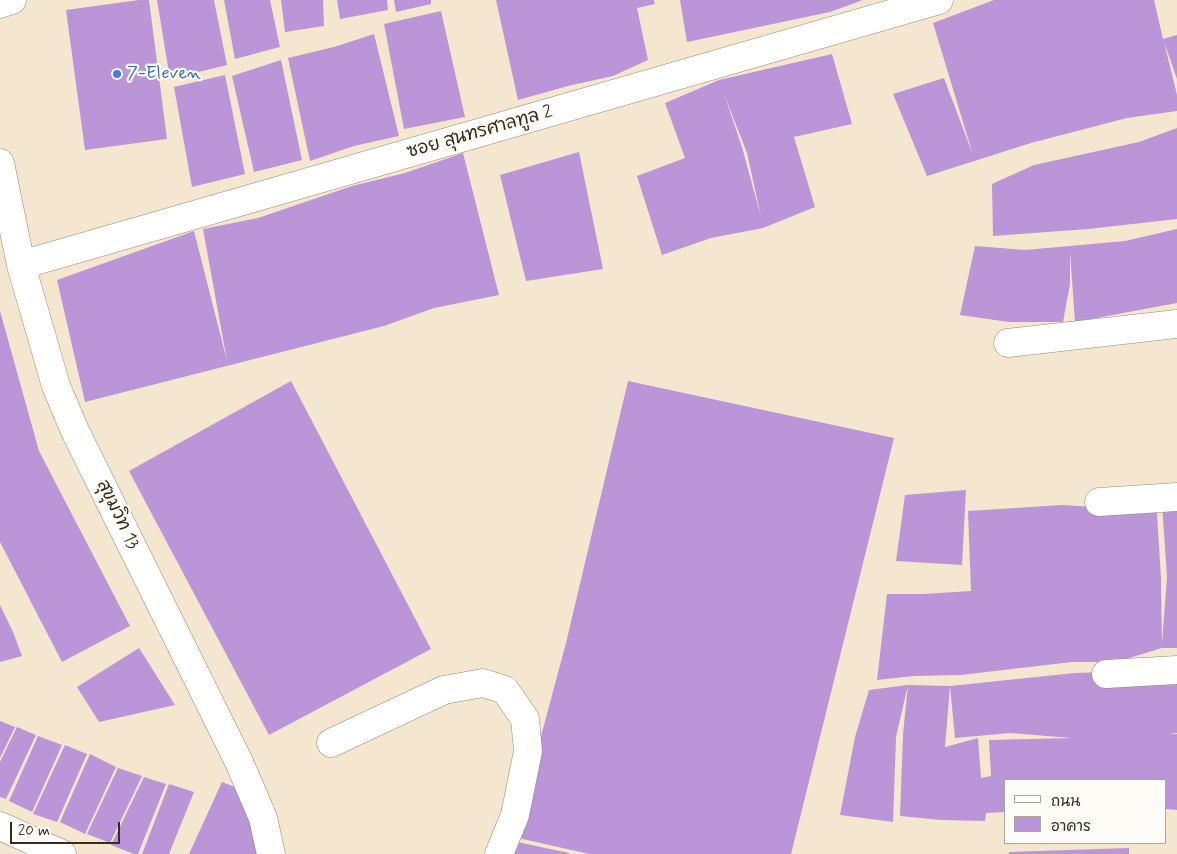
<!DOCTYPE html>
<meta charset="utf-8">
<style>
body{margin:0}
#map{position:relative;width:1177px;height:854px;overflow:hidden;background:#f5e7cf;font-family:Mynerve,"Playpen Sans Thai",sans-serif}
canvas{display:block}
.legend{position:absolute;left:1004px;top:779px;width:162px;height:65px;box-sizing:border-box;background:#fdfcf7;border:1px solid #afa8a0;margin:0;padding:6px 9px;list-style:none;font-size:15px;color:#3b2a1e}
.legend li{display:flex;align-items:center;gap:10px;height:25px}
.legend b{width:25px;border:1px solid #afa8a0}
.scale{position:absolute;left:10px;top:822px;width:110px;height:22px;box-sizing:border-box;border:2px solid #3b2a1e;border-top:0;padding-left:6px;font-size:15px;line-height:18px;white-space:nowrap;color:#3b2a1e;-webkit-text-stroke:4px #fdfcf7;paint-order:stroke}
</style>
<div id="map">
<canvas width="1177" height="854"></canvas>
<ul class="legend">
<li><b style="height:6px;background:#fff"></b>ถนน</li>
<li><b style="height:14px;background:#ba95d7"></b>อาคาร</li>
</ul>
<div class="scale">20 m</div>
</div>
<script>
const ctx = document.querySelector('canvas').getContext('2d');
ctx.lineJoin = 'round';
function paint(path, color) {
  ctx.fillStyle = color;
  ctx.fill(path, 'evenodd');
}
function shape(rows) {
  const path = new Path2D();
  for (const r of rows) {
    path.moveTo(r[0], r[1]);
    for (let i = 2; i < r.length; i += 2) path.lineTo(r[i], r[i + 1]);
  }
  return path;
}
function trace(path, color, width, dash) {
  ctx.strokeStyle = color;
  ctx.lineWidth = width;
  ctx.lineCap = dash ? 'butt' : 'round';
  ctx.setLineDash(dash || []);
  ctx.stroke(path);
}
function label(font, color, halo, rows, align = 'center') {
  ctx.font = font + ' Mynerve,"Playpen Sans Thai",sans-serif';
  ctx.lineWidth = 4.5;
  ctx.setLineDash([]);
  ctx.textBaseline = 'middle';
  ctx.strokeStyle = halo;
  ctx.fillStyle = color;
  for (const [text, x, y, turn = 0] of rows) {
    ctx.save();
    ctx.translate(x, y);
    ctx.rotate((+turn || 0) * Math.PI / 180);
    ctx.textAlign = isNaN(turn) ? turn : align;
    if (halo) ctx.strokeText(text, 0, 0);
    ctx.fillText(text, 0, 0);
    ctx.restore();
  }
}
paint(shape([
 [139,0,149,0,167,139,85,150,66,10],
 [157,0,214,0,227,65,170,79],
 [224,0,270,0,280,47,235,59],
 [281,0,323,0,324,26,285,32],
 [337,0,387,0,388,10,340,19],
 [394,0,431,0,431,4,396,12],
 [496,0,654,0,655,4,637,8,648,60,613,76,568,86,518,100],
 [680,0,863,0,830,12,687,42],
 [994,0,1154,0,1163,39,1177,35,1177,79,1164,42,1177,95,1177,111,1127,118,1031,143,927,176,893,94,944,78,973,155,933,23],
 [441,11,465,117,404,129,384,24],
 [374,34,399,136,354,146,310,161,288,58,334,47],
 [832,54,852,124,794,137,815,207,763,228,711,238,662,255,637,176,685,158,665,103,719,80],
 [724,94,747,153,761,217,742,147],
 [281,60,302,160,254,172,232,76],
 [225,75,245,174,192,187,174,87],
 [1177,128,1177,219,1088,229,993,236,992,184,1034,165,1139,142],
 [579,152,603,269,526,281,500,175],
 [463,153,499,295,434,308,384,326,85,402,57,280,194,231,227,361,203,229,258,218,352,186,405,173],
 [1177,229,1177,303,1075,322,1070,252,1070,284,1063,322,1009,322,960,315,975,246,1025,250,1125,241],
 [0,311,39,451,130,626,62,662,0,542],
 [291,381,431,649,269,735,129,471],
 [628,381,894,438,791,854,589,854,514,837,566,643],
 [966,490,962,565,896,561,905,495],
 [1156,498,1161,578,1162,644,1167,576,1162,504,1177,503,1177,648,1162,648,1116,662,1072,662,961,675,913,676,877,680,887,594,923,594,971,591,968,511,1062,505,1110,508],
 [0,605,13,632,22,656,0,662],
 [139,648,175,705,99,722,77,687],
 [1177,670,1177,733,1169,734,1177,734,1177,810,1166,809,1166,780,1006,780,1006,812,986,813,985,821,941,820,900,816,903,734,908,685,896,737,893,822,840,815,855,737,869,690,908,685,950,686,1075,673],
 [950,686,955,738,1010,733,1072,738,989,740,991,776,981,778,978,738,945,747],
 [0,721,15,727,0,758],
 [17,727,36,735,6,799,0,797,0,762],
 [38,736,62,745,32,812,9,801],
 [65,745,87,754,57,822,33,814],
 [90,754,116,767,85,834,60,822],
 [118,768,142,776,110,843,87,834],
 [144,777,166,784,138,854,134,854,111,845],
 [222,782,240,789,252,825,258,854,189,854],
 [169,784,194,792,169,854,142,854],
 [494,837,569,853,569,854,486,854],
 [1129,848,1129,854,1009,854,1009,852]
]), '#ba95d7');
const minor = shape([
 [0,4,12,0],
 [0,163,21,265,56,386,75,431,239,762,263,818,271,854],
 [21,265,939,0],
 [1008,343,1177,324],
 [1099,502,1177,497],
 [1106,674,1177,670],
 [331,743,444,690,483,683,505,690,525,719,528,751,515,815,499,854],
 [0,826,62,854]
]);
trace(minor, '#988876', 29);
trace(minor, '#fff', 28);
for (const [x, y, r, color] of [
 [117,74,5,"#3f7fe0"]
]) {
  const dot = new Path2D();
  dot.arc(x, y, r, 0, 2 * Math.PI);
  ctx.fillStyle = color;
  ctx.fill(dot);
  trace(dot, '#fdfcf7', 2);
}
label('18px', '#366cbe', '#fdfcf7', [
 ["7-Eleven",127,74]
], 'left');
label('18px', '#3b2a1e', '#fdfcf7', [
 ["ซอย สุนทรศาลทูล 2",480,133,-16],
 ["สุขุมวิท 13",117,515,64]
]);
</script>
